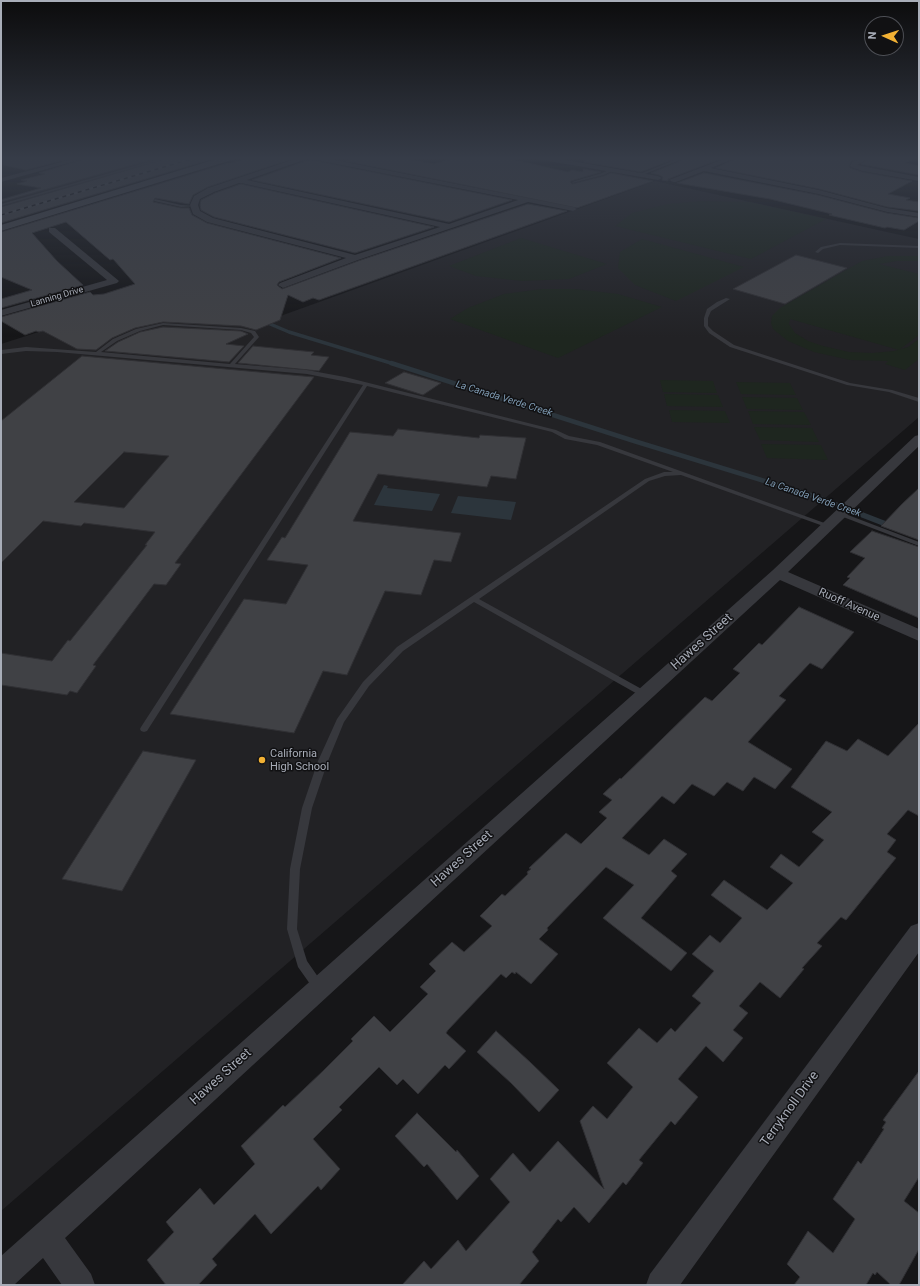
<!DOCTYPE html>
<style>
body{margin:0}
#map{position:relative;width:920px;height:1286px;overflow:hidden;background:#161618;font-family:Roboto,sans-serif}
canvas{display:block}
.frame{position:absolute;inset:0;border:2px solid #a8adb8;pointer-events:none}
.north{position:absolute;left:864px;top:16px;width:40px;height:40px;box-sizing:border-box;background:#111113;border:1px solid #4d4f55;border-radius:50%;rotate:273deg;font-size:11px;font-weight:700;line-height:16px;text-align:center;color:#a8adb8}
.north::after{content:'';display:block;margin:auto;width:14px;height:18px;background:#f2b134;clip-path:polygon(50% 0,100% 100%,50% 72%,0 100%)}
</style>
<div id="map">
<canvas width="920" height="1286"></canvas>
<div class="frame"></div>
<div class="north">N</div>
</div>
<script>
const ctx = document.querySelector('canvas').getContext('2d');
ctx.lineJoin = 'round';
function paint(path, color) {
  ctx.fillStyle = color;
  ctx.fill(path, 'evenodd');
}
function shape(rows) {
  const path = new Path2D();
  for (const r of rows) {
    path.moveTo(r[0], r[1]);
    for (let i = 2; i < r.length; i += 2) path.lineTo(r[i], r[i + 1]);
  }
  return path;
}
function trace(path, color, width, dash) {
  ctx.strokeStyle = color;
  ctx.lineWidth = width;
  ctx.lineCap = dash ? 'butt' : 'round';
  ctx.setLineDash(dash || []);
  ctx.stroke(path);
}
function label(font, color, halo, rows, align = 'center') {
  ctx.font = font + ' Roboto,sans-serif';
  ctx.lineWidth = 3;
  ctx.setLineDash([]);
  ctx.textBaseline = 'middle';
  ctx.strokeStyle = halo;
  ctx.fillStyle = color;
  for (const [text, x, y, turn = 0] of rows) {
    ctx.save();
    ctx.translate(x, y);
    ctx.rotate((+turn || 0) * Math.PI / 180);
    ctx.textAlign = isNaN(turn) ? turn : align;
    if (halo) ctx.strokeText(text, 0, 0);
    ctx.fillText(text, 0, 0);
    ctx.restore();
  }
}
paint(shape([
 [149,157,172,157,1,207,1,199],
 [655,181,919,239,919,417,1,1211,1,344,198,281,261,323]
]), '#222225');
paint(shape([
 [701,201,750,202,826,219,751,259,615,226,632,213,668,204],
 [521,238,607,264,569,279,522,281,476,276,449,266],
 [642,239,744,267,676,301,635,285,618,268,620,252],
 [888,256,919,256,919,261,897,261,879,264,919,274,919,335,899,350,790,319,789,324,795,333,808,341,823,346,849,352,872,353,894,351,908,347,919,339,919,359,905,370,885,364,888,361,850,360,814,352,788,341,773,329,771,323,772,316,780,308,862,261],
 [542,289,575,289,618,294,662,307,558,358,450,319,468,308,504,294],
 [660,380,713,381,717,393,663,392],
 [736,382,790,383,796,395,741,394],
 [664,394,718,395,723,407,667,406],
 [742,397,797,398,803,410,747,409],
 [669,410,725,411,730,423,672,422],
 [748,411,804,412,811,425,753,424],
 [754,427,812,428,819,442,760,440],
 [761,444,821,445,828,460,767,458]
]), '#1e261f');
paint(shape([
 [384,485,388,486,387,488,440,494,432,511,374,505],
 [458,496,516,502,511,520,451,513]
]), '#2c353c');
trace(shape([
 [263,321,289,332,394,364]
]), '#2c353c', 3.5);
trace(shape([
 [391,363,634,441,820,498,863,515]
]), '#2c353c', 4.5);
trace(shape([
 [860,514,891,526]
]), '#2c353c', 5.5);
const building = shape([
 [4,157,75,157,26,170,3,165,4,157],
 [91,157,138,157,145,158,161,157,1,202,1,200,41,188,17,184,27,181,21,180,45,174,39,173,91,157],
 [172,157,218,157,1,223,1,207,172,157],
 [252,157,297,157,208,187,193,195,189,204,155,198,153,202,181,208,189,208,192,215,207,223,341,258,279,282,277,285,282,289,358,261,528,204,567,211,319,300,313,298,303,302,288,295,280,320,256,330,241,326,163,322,135,328,112,338,96,350,77,349,43,331,39,332,36,331,25,335,1,321,1,317,90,292,93,295,104,294,135,284,113,259,110,260,66,222,32,233,57,261,83,285,1,308,1,299,32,290,1,277,1,232,228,163,228,164,252,157],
 [357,157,391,159,396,157,434,164,459,157,501,157,568,172,572,170,583,172,583,169,601,172,571,181,570,182,572,184,604,176,611,173,653,181,577,208,346,161,357,157],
 [584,157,725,157,668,179,668,181,662,180,663,177,659,175,651,173,681,161,680,159,676,158,641,172,584,162,584,157],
 [739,157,783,157,784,160,803,160,809,157,860,157,851,161,849,166,850,168,862,172,912,181,888,194,910,198,906,200,919,202,919,211,887,207,819,189,716,168,739,157],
 [872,157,917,157,905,163,919,166,919,175,861,164,872,157],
 [309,160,311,160,512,200,449,222,252,180,309,160],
 [704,173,818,195,887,213,919,218,919,221,904,230,887,227,885,228,829,215,832,214,770,199,677,183,704,173],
 [241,184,434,227,355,253,214,217,201,210,200,205,201,200,215,193,241,184],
 [796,255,847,268,785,304,733,289,796,255],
 [163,327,241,331,248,334,226,344,244,346,229,362,105,351,118,342,140,332,163,327],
 [253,346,314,352,311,355,329,357,319,371,238,363,253,346],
 [82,356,314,377,175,563,181,564,166,585,154,584,93,665,96,666,77,693,70,691,67,695,1,685,1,653,52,661,68,640,70,641,147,545,145,545,155,532,84,523,81,526,43,521,1,563,1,421,82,356],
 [124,452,169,456,124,508,74,502,124,452],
 [404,372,441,383,423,395,385,383,404,372],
 [398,429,479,438,480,435,526,438,516,479,491,476,487,487,378,474,353,521,461,533,451,562,434,560,421,595,385,591,347,675,323,671,294,733,170,714,244,599,286,604,308,565,267,560,282,537,285,538,350,432,393,436,398,429],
 [919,488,919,540,881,526,902,504,919,488],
 [872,531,919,547,919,618,843,585,850,578,847,577,865,558,850,552,872,531],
 [799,607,854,632,822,669,810,663,779,696,786,700,748,742,792,769,775,789,754,777,743,791,727,782,714,796,692,784,674,804,662,796,622,838,649,855,664,839,687,854,671,871,677,876,641,918,687,953,671,971,603,918,634,885,606,867,547,928,548,930,539,939,558,954,531,984,516,972,515,974,512,972,506,978,501,974,448,1030,446,1033,466,1051,449,1069,445,1065,418,1094,403,1079,397,1085,379,1067,339,1107,342,1110,313,1139,340,1169,321,1190,318,1186,271,1234,255,1214,212,1259,217,1265,198,1285,166,1285,147,1260,174,1232,166,1222,200,1188,214,1205,255,1164,241,1146,283,1105,285,1107,324,1070,353,1041,351,1039,374,1016,390,1032,428,994,420,987,436,971,429,964,452,942,464,952,492,926,480,916,502,894,505,896,528,874,527,872,531,869,529,868,566,833,581,844,607,818,599,812,612,800,603,794,620,778,621,779,705,697,712,701,740,673,733,669,759,643,762,645,799,607],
 [919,723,919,816,908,810,887,834,896,840,887,852,896,858,846,920,841,917,817,943,822,946,802,968,804,969,780,998,760,982,739,1006,748,1013,733,1030,743,1038,723,1062,706,1046,678,1079,698,1097,675,1125,671,1121,639,1160,643,1163,626,1185,623,1182,589,1223,574,1207,561,1222,558,1219,532,1252,539,1261,519,1285,402,1285,424,1261,431,1269,458,1240,466,1251,510,1202,490,1179,513,1153,530,1172,558,1141,604,1189,580,1121,593,1106,607,1119,633,1087,607,1063,639,1028,657,1043,671,1028,675,1032,701,1003,692,996,714,971,692,954,710,935,720,943,742,918,711,895,724,880,767,910,793,883,770,867,781,854,799,867,824,840,812,832,832,812,791,787,826,741,847,751,858,739,888,756,919,723],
 [143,751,196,760,122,891,62,879,143,751],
 [496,1031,530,1062,559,1090,539,1112,511,1083,477,1052,496,1031],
 [919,1071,919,1177,904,1201,919,1213,919,1249,899,1285,891,1285,877,1272,875,1275,873,1273,866,1285,794,1285,800,1277,787,1264,808,1231,833,1253,855,1219,833,1199,858,1161,861,1164,884,1129,882,1128,886,1122,883,1120,919,1071],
 [417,1113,456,1152,457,1150,479,1176,457,1200,427,1164,424,1167,395,1136,417,1113]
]);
paint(building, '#404145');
trace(building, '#303034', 1);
paint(shape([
 [166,157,171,157,1,206,1,204,166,157],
 [677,159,680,160,640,176,637,175,677,159],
 [611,169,614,170,604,175,573,183,571,182,602,173,611,169],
 [155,199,181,205,196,206,181,207,154,201,155,199],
 [840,243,919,246,919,248,840,245,823,249,818,253,815,252,821,247,840,243],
 [726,298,730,299,711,311,708,318,708,326,713,331,734,345,850,383,892,390,919,398,919,402,889,392,847,385,730,347,709,333,704,326,704,318,707,309,717,302,726,298],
 [163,323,241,328,255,331,259,337,235,364,307,370,345,377,556,430,569,436,600,442,830,525,831,526,828,528,826,527,681,475,665,476,649,481,479,599,647,692,648,694,647,696,641,696,474,602,403,651,369,686,344,722,328,761,312,808,300,869,297,929,307,961,325,987,323,991,319,992,315,991,298,967,287,929,290,869,302,808,318,761,337,719,363,682,397,647,645,479,664,472,673,472,597,445,565,439,552,432,367,386,147,731,144,732,141,731,140,729,141,727,363,385,307,374,57,352,26,351,1,354,1,350,26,347,96,352,113,339,136,329,163,323],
 [163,325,241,330,251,333,254,337,230,364,101,352,117,341,140,331,163,325],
 [840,512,919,542,919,546,838,515,837,514,840,512]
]), '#37383d');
paint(shape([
 [80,157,90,157,1,182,1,178,80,157],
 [301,157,320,157,573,207,577,209,573,211,528,202,358,260,283,288,278,285,280,283,346,258,207,222,193,214,190,205,194,196,208,188,301,157],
 [309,158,311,159,518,200,449,224,247,180,309,158],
 [239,183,241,183,440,227,355,255,213,218,200,211,198,205,200,199,214,192,239,183],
 [534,157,548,157,658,176,662,178,658,180,537,159,534,157],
 [729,157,738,157,711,168,819,190,887,208,919,213,919,217,887,212,818,194,704,171,676,182,673,182,669,180,729,157],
 [863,157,871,157,857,165,919,177,919,181,862,171,851,167,850,166,852,162,863,157],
 [49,228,55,228,119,281,117,283,1,316,1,310,107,280,49,232,49,228],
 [919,435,919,446,788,572,919,629,919,641,780,580,65,1238,91,1274,95,1285,62,1285,43,1258,14,1285,1,1285,1,1256,773,570,915,436,919,435],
 [919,923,919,952,680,1285,646,1285,650,1274,911,926,919,923]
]), '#37383d');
paint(shape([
 [223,157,236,157,235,159,1,231,1,225,223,157]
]), '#45474d');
const rail = shape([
 [1,215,198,157]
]);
trace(rail, '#4a4c52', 2);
trace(rail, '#111113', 1.5, [4]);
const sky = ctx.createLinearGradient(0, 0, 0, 337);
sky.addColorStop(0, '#0c0c0d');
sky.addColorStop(0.47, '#363c48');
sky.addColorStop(1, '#363c4800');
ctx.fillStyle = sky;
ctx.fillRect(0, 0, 920, 337);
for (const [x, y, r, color] of [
 [262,760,4,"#f2b134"]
]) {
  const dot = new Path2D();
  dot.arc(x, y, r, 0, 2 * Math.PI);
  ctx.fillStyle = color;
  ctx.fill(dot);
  trace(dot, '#111113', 1.5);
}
label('9px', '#a8adb8', '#111113', [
 ["Lanning Drive",57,297,-16]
]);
label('italic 10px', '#7f9bb3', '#111113', [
 ["La Canada Verde Creek",504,399,17],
 ["La Canada Verde Creek",813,498,19]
]);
label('11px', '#a8adb8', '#111113', [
 ["Ruoff Avenue",849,605,24]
]);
label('11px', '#a8adb8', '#111113', [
 ["California",270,754],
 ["High School",270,767]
], 'left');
label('13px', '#a8adb8', '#111113', [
 ["Hawes Street",702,642,-42],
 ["Hawes Street",462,859,-42],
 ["Hawes Street",221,1077,-42],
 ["Terryknoll Drive",790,1109,-54]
]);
</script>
